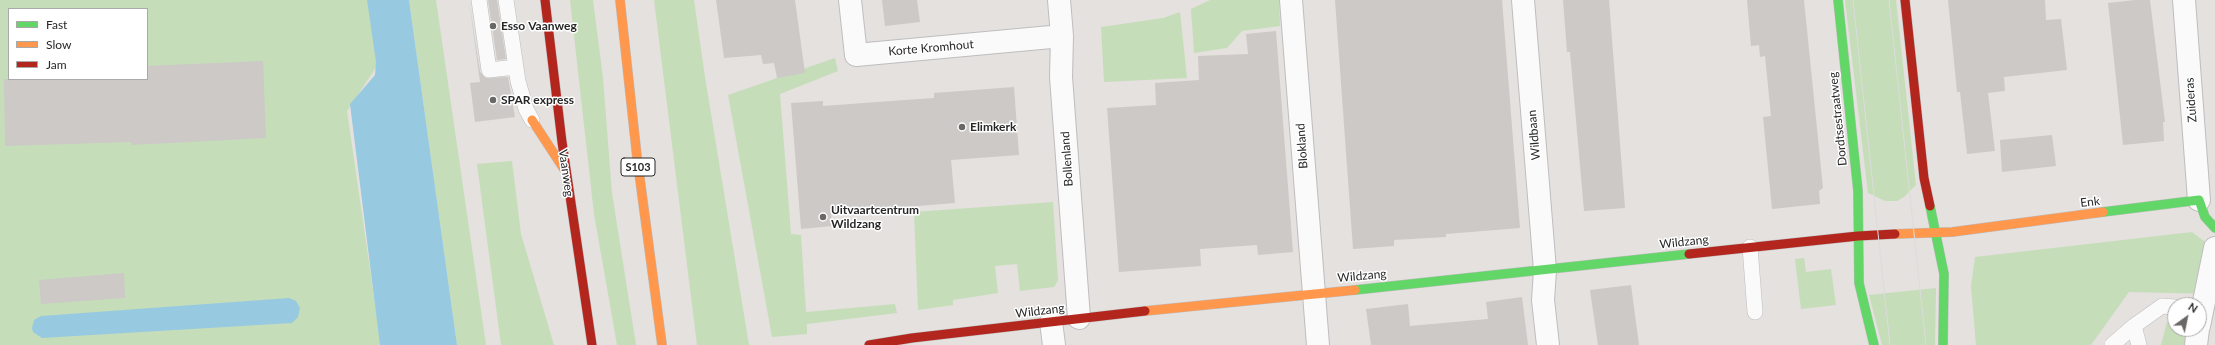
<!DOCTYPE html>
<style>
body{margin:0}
#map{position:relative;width:2215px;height:345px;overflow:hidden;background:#e4e1de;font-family:Lato,sans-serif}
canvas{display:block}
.legend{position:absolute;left:8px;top:8px;width:140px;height:72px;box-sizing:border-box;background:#fff;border:1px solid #a9a9a9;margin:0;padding:5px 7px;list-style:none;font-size:12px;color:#272727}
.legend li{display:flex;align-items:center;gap:8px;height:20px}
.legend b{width:20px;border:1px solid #a9a9a9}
.north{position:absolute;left:2167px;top:297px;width:40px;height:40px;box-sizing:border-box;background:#fff;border:1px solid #a9a9a9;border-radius:50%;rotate:33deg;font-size:11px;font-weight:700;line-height:16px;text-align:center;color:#272727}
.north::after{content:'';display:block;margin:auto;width:14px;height:18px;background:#696867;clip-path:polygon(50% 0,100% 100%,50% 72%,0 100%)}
</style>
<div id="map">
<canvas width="2215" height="345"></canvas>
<ul class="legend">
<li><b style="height:5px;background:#63d668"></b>Fast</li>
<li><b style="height:5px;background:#ff974d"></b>Slow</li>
<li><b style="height:5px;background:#b3261e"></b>Jam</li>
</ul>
<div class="north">N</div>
</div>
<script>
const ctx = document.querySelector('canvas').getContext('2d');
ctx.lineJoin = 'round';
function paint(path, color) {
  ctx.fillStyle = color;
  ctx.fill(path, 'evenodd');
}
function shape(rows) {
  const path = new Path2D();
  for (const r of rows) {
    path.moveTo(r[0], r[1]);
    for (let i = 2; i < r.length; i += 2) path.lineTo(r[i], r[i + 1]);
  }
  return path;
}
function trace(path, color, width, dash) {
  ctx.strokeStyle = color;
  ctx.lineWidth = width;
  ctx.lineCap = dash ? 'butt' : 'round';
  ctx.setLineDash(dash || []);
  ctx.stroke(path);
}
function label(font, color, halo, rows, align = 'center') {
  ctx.font = font + ' Lato,sans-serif';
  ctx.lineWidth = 3;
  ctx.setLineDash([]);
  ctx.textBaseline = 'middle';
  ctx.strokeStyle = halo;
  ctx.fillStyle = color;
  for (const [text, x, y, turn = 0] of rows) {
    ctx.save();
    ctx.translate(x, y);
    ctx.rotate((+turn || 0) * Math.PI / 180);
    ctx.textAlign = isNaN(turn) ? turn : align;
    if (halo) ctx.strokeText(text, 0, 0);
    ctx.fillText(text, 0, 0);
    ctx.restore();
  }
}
paint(shape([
 [0,0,376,0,377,66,347,111,381,345,0,345],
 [9,9,147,9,147,79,9,79],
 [409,0,436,0,486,345,457,345],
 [570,0,593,0,603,78,612,193,636,345,617,345,594,214],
 [654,0,694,0,705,77,749,345,697,345],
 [1210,0,1279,0,1280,26,1242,31,1227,48,1194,53,1191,9],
 [1845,0,1896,0,1916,185,1904,197,1897,201,1885,201,1868,193],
 [1180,12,1187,78,1104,82,1101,27,1163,18],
 [835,58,838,71,780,94,791,234,801,235,806,312,895,304,897,313,807,324,807,334,772,337,728,95],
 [512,161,521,234,554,345,501,345,477,164],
 [1053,202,1058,280,1054,287,1020,291,1017,264,995,266,998,293,953,300,953,305,918,310,914,212],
 [2192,232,2215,249,2214,294,2129,292,2091,345,1976,345,1971,286,1975,257],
 [1804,258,1806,272,1831,269,1836,305,1801,309,1795,259],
 [1936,288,1935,345,1882,345,1869,295],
 [2167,322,2175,323,2175,329,2199,329,2203,345,2161,345]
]), '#c6ddb9');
paint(shape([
 [367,0,409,0,457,345,380,345,350,104,375,75,376,62],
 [289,298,296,301,300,308,298,317,292,323,42,338,33,332,32,328,34,320,41,316]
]), '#97cae0');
paint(shape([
 [469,0,480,72,486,78,508,77,515,117,475,122,470,83,480,82],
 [488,0,497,0,506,59,497,60],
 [716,0,795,0,805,73,777,78,774,63,763,64,761,55,724,58],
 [882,0,917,0,920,22,885,26],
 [1335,0,1502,0,1520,228,1446,234,1446,237,1394,240,1394,246,1353,249],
 [1563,0,1609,0,1625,208,1584,211,1570,52,1567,52],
 [1747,0,1804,0,1823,188,1819,191,1820,204,1772,209,1763,117,1771,116,1765,56,1760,57,1759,45,1751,46],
 [1948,0,2045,0,2046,20,2061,19,2067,70,2004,77,2005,91,1988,93,1995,151,1967,154,1960,92,1957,92],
 [2135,0,2150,0,2165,122,2163,122,2164,141,2123,145,2108,3],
 [1276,31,1293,252,1258,255,1257,245,1200,249,1201,266,1119,272,1107,108,1156,105,1155,83,1199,80,1198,56,1248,54,1246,34],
 [263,61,266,138,131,145,131,142,5,146,4,79,147,79,147,66],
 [1014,87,1019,155,951,160,955,203,831,213,832,226,801,229,791,103,823,101,823,106,905,100,934,98,934,93],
 [2052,135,2056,166,2002,172,2000,140],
 [124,273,125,298,41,304,39,280],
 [1631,285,1639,345,1598,345,1590,290],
 [1522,297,1528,345,1371,345,1366,309,1408,304,1410,326,1488,319,1486,302]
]), '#ccc9c7');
const lane = shape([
 [479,0,489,70,516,67],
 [506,0,518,81,526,109,532,120],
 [1750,247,1755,312],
 [2134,326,2139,345],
 [2112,345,2134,326,2162,306,2175,307]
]);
const street = shape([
 [850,0,856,55,1062,36],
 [1059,0,1062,36,1061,77,1079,318],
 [1291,0,1318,345],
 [1523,0,1545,270,1543,300,1548,345],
 [2184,0,2199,200],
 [1051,322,1054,345],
 [2199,326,2215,248],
 [2196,345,2198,329]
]);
const fast = shape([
 [1838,0,1858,191,1859,283,1874,345],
 [1930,206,1944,274,1943,345],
 [2103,212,2199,200,2205,217,2215,228],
 [1355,290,1689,254]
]);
const slow = shape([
 [620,0,637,157,662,345],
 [532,120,564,169],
 [1895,234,1952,232,2103,212],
 [1145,311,1355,290]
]);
const jam = shape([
 [545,0,562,142,592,345],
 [1905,0,1924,178,1930,206],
 [1689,254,1858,236,1895,234],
 [869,345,912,338,1145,311]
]);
trace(lane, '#bebdbf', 16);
trace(street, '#bebdbf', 24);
trace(fast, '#bebdbf', 10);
trace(slow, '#bebdbf', 10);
trace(jam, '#bebdbf', 10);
trace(lane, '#fbfafa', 15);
trace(street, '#fbfafa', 22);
trace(fast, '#63d668', 9);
trace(slow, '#ff974d', 9);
trace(jam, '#b3261e', 9);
trace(shape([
 [1853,0,1890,345],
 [1889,0,1926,345]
]), '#dcdcdd', 1);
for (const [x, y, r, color] of [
 [493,26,4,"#696867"],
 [493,100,4,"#696867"],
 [962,127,4,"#696867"],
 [823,217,4,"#696867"]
]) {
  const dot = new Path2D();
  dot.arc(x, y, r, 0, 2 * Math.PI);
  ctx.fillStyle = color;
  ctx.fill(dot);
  trace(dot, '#fff', 1.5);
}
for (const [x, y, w] of [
 [638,167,34]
]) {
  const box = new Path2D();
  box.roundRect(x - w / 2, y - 9, w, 18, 3);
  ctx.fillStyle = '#fff';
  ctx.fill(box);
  trace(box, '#272727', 1);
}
label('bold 11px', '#272727', null, [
 ["S103",638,167]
]);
label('bold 12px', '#272727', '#fff', [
 ["Esso Vaanweg",501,26],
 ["SPAR express",501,100],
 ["Elimkerk",970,127],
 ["Uitvaartcentrum",831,210],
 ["Wildzang",831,224]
], 'left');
label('12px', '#272727', '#fff', [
 ["Korte Kromhout",931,48,-5],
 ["Zuideras",2191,100,-94],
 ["Dordtsestraatweg",1838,119,-96],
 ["Wildbaan",1534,135,-95],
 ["Blokland",1302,146,-94],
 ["Bollenland",1067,159,-94],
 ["Vaanweg",566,173,82],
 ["Enk",2090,202,-7],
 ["Wildzang",1684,242,-6],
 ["Wildzang",1362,276,-5],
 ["Wildzang",1040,311,-7]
]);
</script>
